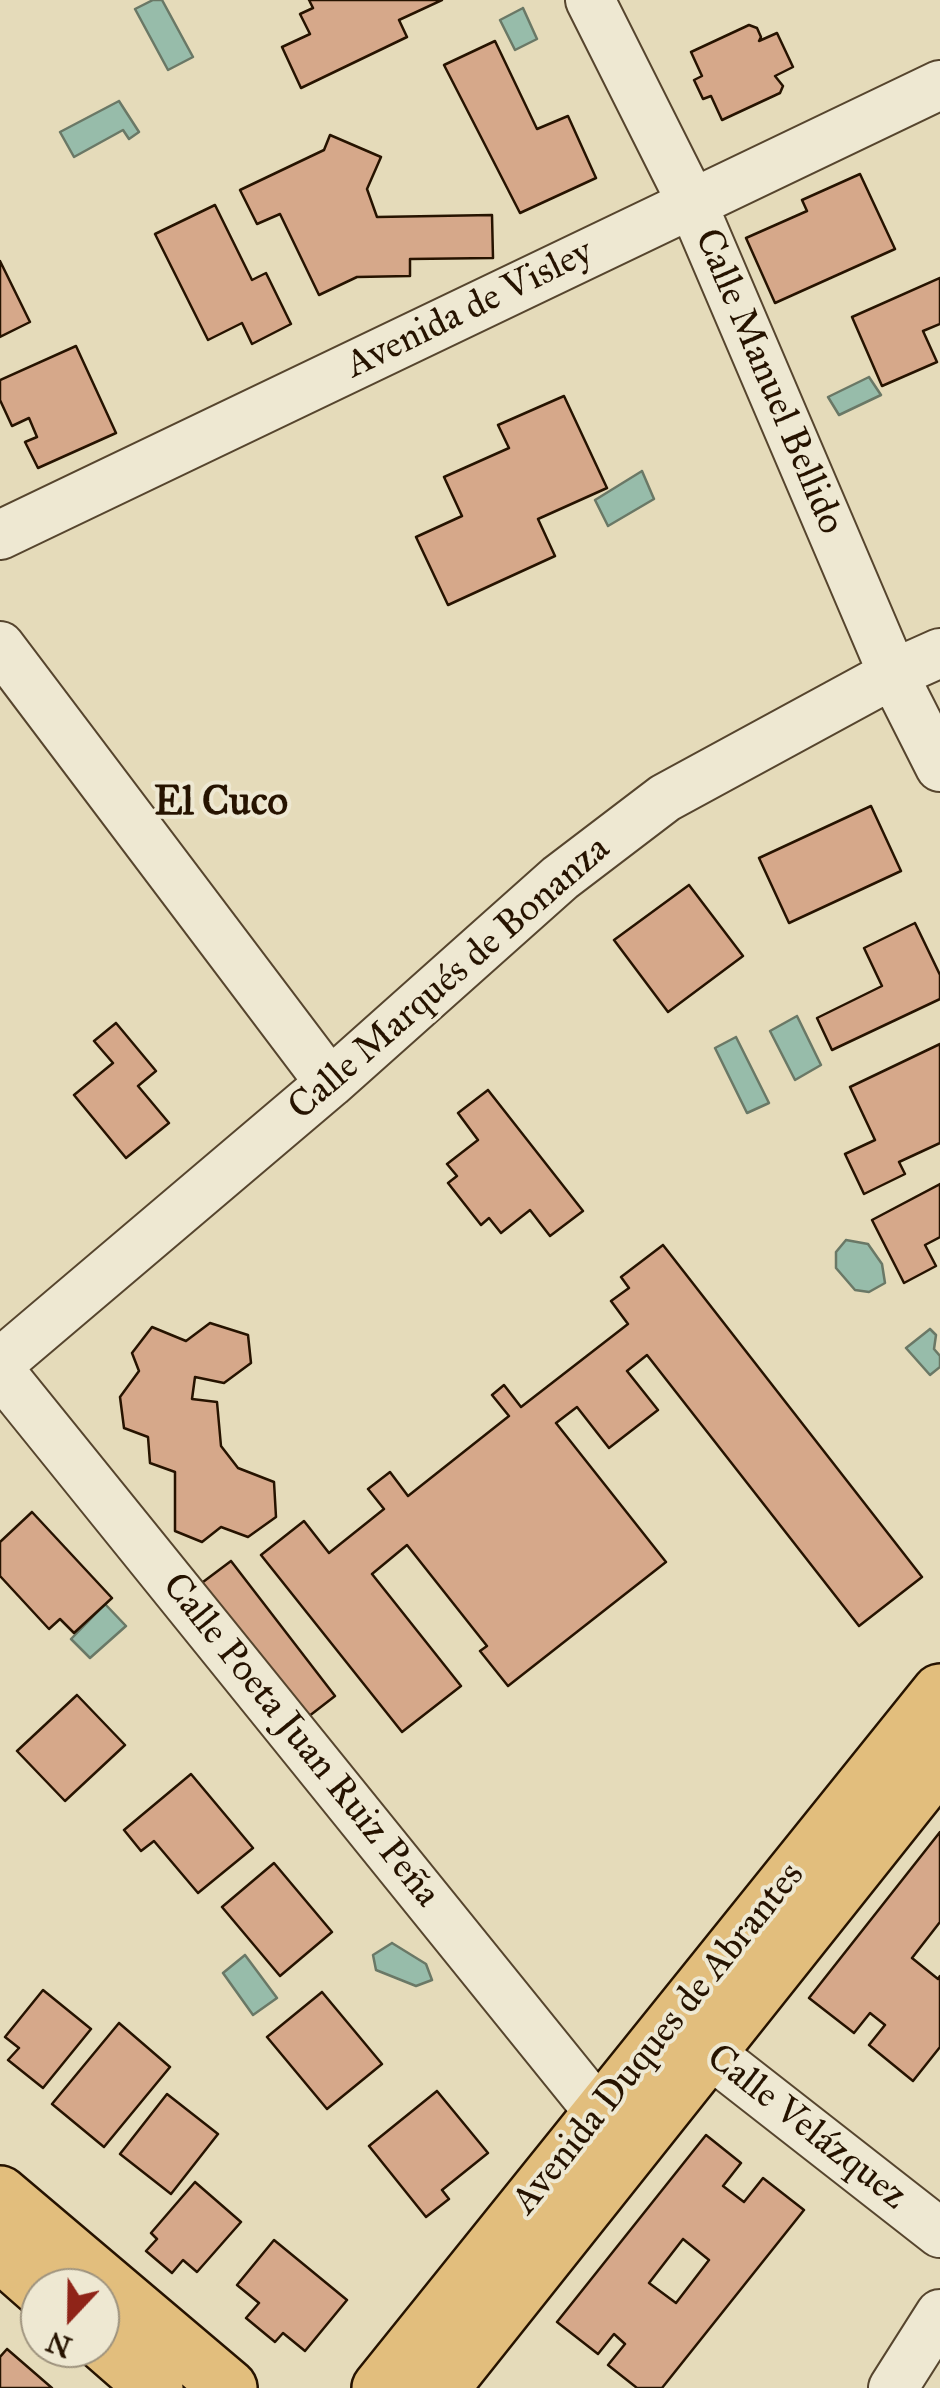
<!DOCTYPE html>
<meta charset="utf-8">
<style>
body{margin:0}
#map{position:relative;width:940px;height:2388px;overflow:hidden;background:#e5dbba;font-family:"IM FELL Great Primer",serif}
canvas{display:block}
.north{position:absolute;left:20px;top:2268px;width:100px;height:100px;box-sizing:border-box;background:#eee8d2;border:2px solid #9e937e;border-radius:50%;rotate:202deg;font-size:28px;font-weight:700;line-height:40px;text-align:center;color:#261300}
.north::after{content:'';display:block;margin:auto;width:35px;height:45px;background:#8f2418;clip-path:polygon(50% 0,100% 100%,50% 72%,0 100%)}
</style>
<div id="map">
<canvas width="940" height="2388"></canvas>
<div class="north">N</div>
</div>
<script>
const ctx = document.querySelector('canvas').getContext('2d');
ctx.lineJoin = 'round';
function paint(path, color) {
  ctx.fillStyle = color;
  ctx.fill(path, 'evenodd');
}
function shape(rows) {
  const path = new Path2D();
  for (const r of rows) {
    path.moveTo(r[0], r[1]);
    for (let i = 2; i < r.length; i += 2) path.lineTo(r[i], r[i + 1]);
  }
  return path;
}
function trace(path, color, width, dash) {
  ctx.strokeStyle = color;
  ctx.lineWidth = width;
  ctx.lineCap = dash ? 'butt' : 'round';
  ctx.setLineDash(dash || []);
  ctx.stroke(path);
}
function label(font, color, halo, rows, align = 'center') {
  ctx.font = font + ' "IM FELL Great Primer",serif';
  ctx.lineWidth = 8;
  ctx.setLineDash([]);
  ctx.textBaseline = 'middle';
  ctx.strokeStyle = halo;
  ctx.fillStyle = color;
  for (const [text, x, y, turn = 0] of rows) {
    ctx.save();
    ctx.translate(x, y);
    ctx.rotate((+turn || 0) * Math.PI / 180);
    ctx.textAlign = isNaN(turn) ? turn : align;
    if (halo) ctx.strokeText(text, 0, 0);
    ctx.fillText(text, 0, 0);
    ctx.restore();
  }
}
const water = shape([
 [153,0,162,0,193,57,168,70,135,9,153,0],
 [523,8,537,39,515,50,500,20,523,8],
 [119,101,139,132,129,139,123,130,74,157,60,132,119,101],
 [869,377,881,395,839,415,828,397,869,377],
 [642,471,654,499,608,526,595,500,642,471],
 [797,1016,821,1065,795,1080,770,1031,797,1016],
 [736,1037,769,1103,747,1113,715,1048,736,1037],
 [846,1240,868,1244,882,1264,885,1283,869,1292,855,1290,836,1268,836,1252,846,1240],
 [930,1329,936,1335,934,1349,940,1356,940,1367,930,1375,906,1348,930,1329],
 [105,1604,126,1626,90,1658,71,1639,105,1604],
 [392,1943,426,1964,432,1980,416,1986,376,1970,373,1955,392,1943],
 [245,1955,277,1998,253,2015,223,1973,245,1955]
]);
paint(water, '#97bcaa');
trace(water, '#6a7866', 2.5);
const building = shape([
 [309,0,442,0,399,20,407,37,301,88,282,47,310,34,300,14,313,8,309,0],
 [749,25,757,28,761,37,759,41,777,33,793,67,775,76,783,86,780,93,722,120,711,96,703,99,694,80,702,76,691,52,749,25],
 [495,41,537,129,568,116,596,178,520,213,444,65,495,41],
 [330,135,381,157,367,189,377,217,492,215,493,258,410,259,410,276,357,277,319,295,280,214,257,224,240,190,324,150,330,135],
 [860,174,895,249,775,303,746,238,807,211,802,200,860,174],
 [215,205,252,280,266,273,291,324,252,344,242,323,208,340,155,234,215,205],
 [0,261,30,322,0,337,0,261],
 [940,278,940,324,923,331,937,362,882,386,852,317,940,278],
 [76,346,116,433,38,468,25,442,37,437,29,418,12,426,0,400,0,380,76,346],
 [564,396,607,488,538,519,555,556,448,605,416,537,462,516,444,477,509,448,498,425,564,396],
 [871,806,901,871,789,923,759,858,871,806],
 [689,885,743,956,668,1012,614,940,689,885],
 [915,923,940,975,940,999,832,1050,817,1018,882,986,864,948,915,923],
 [116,1023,156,1071,138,1086,169,1123,126,1158,74,1095,113,1063,94,1041,116,1023],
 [940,1044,940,1143,899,1162,905,1174,864,1194,845,1154,875,1140,850,1087,940,1044],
 [488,1090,583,1211,550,1236,530,1210,501,1233,489,1218,481,1225,448,1183,457,1176,447,1164,478,1140,458,1113,488,1090],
 [940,1184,940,1237,925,1245,936,1266,904,1283,872,1220,940,1184],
 [663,1245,922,1577,859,1626,647,1355,627,1371,658,1410,609,1448,577,1407,556,1423,666,1562,508,1686,480,1651,487,1646,407,1545,372,1574,461,1686,402,1732,261,1555,304,1521,329,1553,384,1509,368,1489,390,1472,408,1496,509,1416,492,1395,504,1385,521,1407,628,1324,611,1301,629,1288,621,1277,663,1245],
 [210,1323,248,1335,251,1363,224,1383,195,1377,192,1399,217,1402,221,1446,238,1468,274,1482,276,1517,248,1537,221,1527,202,1542,175,1531,175,1472,150,1463,148,1437,124,1428,120,1397,139,1371,132,1353,152,1327,186,1341,210,1323],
 [32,1512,112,1598,74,1633,60,1619,49,1629,0,1576,0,1542,32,1512],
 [231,1561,335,1696,304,1720,199,1585,231,1561],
 [77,1695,125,1745,65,1801,17,1751,77,1695],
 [191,1774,253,1848,198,1893,154,1841,141,1851,124,1830,191,1774],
 [940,1832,940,1922,912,1958,938,1979,940,1976,940,2047,913,2081,869,2045,885,2025,870,2013,854,2033,809,1998,940,1832],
 [274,1863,332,1932,280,1976,222,1907,274,1863],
 [43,1990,91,2029,43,2088,8,2060,19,2048,5,2037,43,1990],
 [322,1992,382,2064,327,2109,267,2037,322,1992],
 [119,2023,170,2067,104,2147,52,2104,119,2023],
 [437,2091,488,2153,442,2190,449,2199,426,2217,369,2146,437,2091],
 [167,2094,218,2134,171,2194,120,2154,167,2094],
 [706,2135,741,2163,723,2186,744,2202,763,2178,804,2210,662,2388,637,2388,608,2365,625,2344,614,2334,598,2354,557,2322,706,2135],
 [683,2239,709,2260,676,2303,649,2283,683,2239],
 [195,2182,241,2222,197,2272,183,2260,172,2273,146,2251,157,2239,151,2233,195,2182],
 [274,2240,347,2300,305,2351,283,2333,275,2342,246,2318,259,2303,237,2285,274,2240],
 [7,2349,52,2388,0,2388,0,2357,7,2349]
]);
paint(building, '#d6a88a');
trace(building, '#261300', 2.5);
const minor = shape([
 [590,0,692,203,893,674,940,767],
 [0,535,940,85],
 [0,646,330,1083],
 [0,1363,330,1083,560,878,665,798,893,674,940,653],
 [0,1371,599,2112],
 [679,2029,940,2233],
 [893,2388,940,2314]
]);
const major = shape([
 [0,2194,229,2388],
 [0,2253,40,2288],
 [100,2340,155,2388],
 [380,2388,940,1692],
 [441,2388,940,1761]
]);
trace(minor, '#56452e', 52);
trace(major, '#261300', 60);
trace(minor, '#eee8d2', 48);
trace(major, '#e2be7d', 55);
label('38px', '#261300', '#eee8d2', [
 ["Avenida de Visley",470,310,-26],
 ["Calle Manuel Bellido",768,382,67],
 ["Calle Marqués de Bonanza",450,979,-41],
 ["Calle Poeta Juan Ruiz Peña",300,1741,51],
 ["Avenida Duques de Abrantes",659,2039,-51],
 ["Calle Velázquez",806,2128,38]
]);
label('bold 40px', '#261300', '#eee8d2', [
 ["El Cuco",221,804]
]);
</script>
